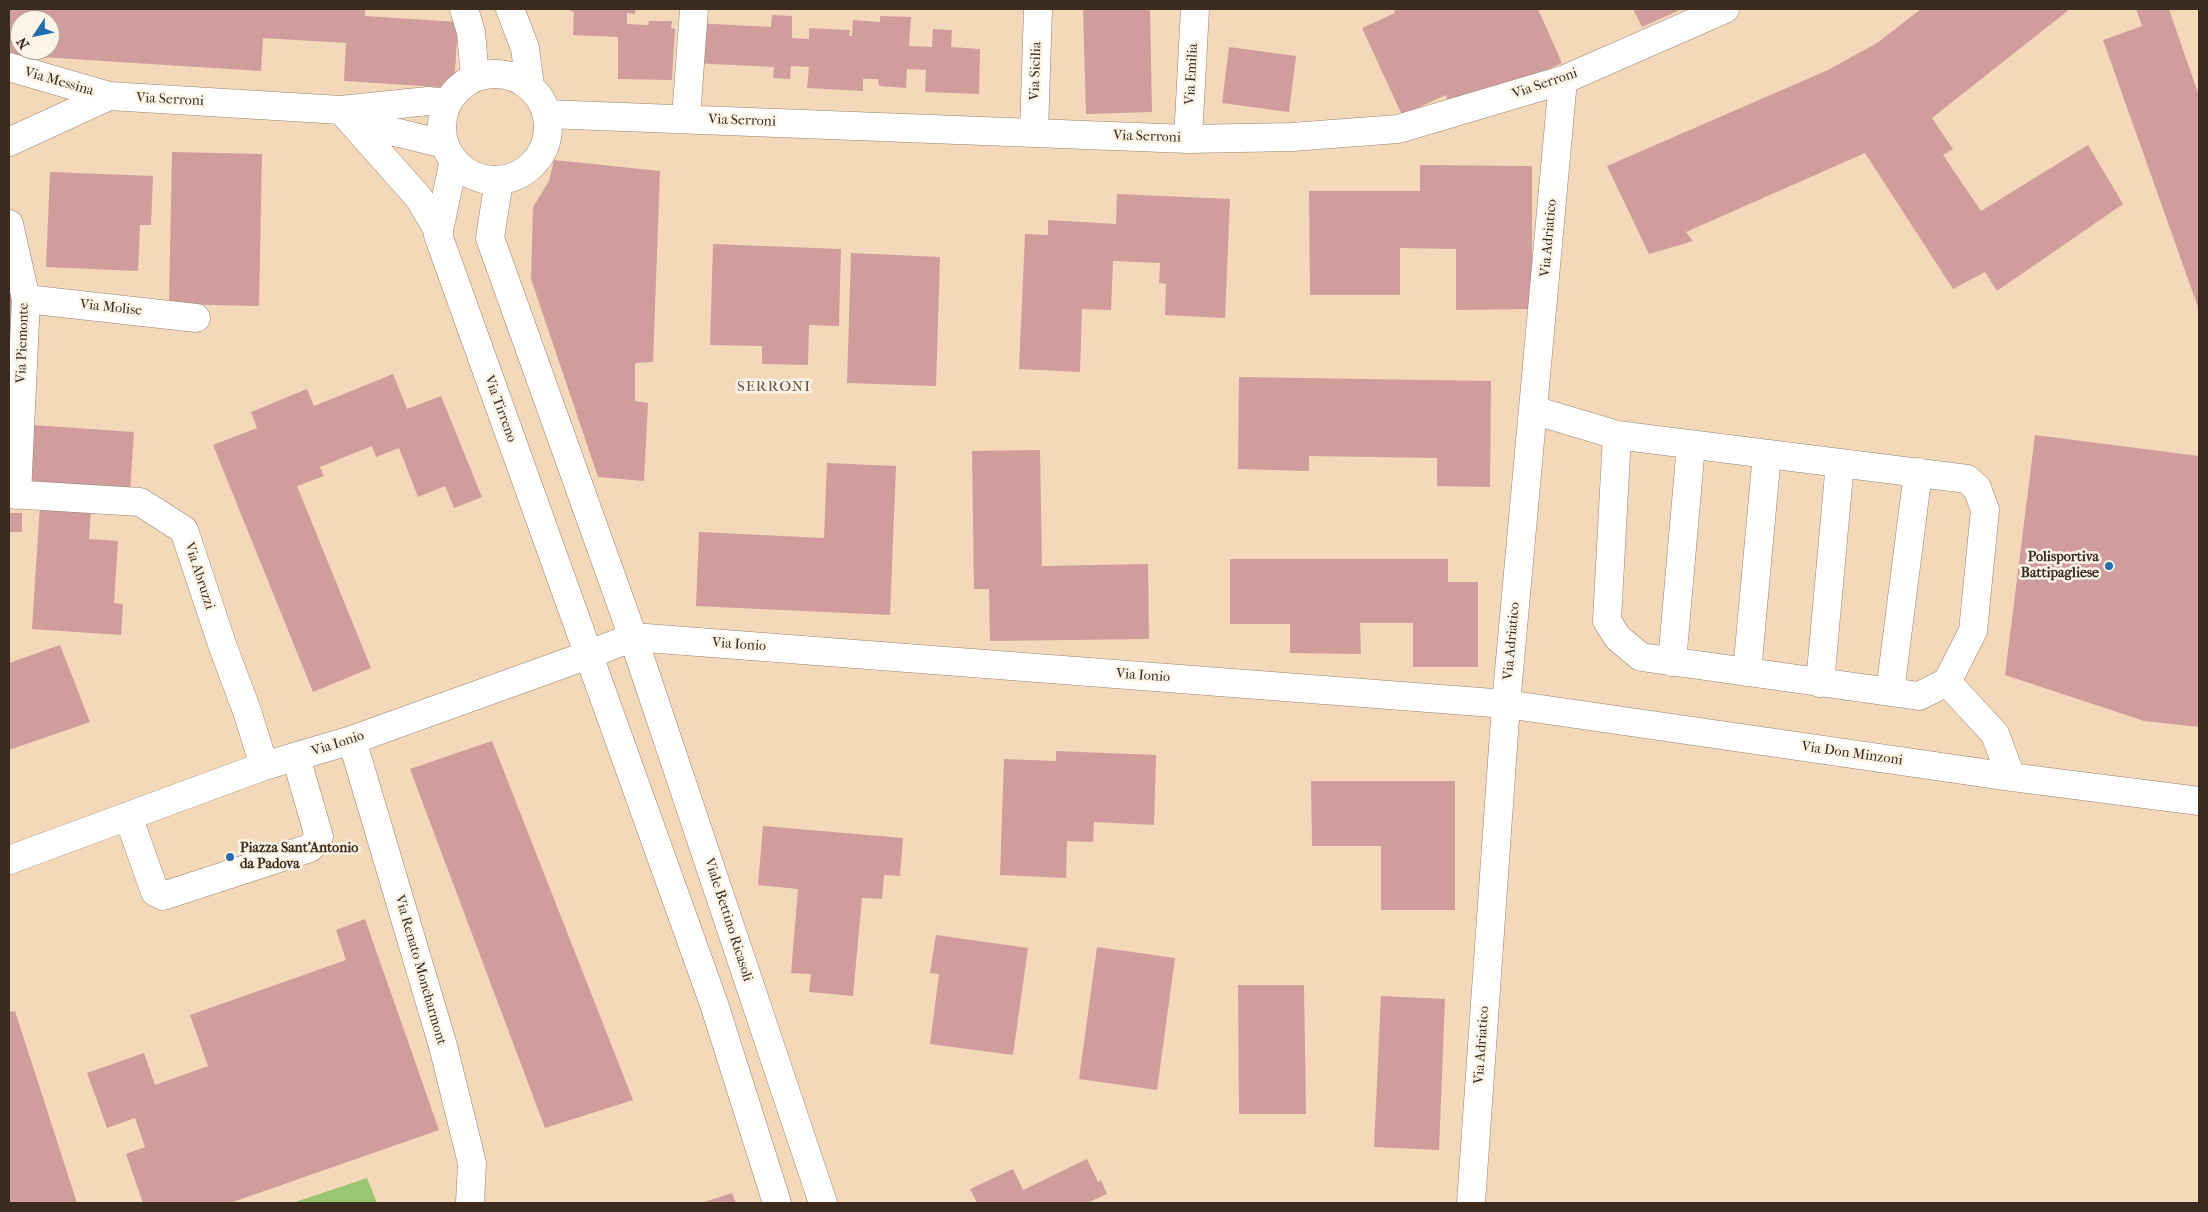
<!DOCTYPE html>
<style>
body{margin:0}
#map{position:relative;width:2208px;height:1212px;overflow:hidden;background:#f3d9ba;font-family:"IM FELL French Canon",serif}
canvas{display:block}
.frame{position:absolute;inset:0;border:10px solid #3b2a1e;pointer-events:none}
.north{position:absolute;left:10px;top:10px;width:50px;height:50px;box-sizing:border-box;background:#fcf5e5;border:1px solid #afa495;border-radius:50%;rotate:236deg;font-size:14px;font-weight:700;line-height:20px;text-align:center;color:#3b2a1e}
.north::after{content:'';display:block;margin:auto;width:18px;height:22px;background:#1f6fb2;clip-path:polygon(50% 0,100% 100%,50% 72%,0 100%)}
</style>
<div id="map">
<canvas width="2208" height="1212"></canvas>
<div class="frame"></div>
<div class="north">N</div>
</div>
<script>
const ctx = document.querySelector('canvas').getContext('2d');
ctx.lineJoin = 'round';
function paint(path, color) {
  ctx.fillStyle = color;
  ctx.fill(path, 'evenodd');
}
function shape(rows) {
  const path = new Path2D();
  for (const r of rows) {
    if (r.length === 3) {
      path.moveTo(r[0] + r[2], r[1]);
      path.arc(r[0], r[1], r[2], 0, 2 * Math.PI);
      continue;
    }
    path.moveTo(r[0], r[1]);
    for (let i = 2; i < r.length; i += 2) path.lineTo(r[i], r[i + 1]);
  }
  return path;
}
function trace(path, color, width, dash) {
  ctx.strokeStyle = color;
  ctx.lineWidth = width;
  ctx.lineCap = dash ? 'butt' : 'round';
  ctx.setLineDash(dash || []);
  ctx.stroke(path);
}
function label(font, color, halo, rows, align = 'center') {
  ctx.font = font + ' "IM FELL French Canon",serif';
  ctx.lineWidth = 5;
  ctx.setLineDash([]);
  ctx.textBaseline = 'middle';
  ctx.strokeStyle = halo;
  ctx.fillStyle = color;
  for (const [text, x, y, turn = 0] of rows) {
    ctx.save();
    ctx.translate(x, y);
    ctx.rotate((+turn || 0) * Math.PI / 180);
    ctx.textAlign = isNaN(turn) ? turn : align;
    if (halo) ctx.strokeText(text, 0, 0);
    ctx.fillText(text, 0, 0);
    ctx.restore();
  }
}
paint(shape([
 [367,1178,377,1203,292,1203]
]), '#9ac571');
paint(shape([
 [9,9,365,9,365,16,458,22,454,88,344,81,346,43,263,38,261,71,9,55],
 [20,20,50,20,50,50,20,50],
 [566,9,635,9,635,14,627,13,627,24,648,25,649,21,672,21,671,28,675,29,672,80,618,79,618,37,573,35,574,12],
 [1083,9,1150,9,1152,112,1086,114],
 [1399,9,1538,9,1562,63,1476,102,1449,103,1446,95,1402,115,1362,28,1395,13,1394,11],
 [1633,9,1682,9,1642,27],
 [1921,9,2070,9,1932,118,1953,149,1943,155,1981,211,2088,145,2123,204,1997,291,1985,272,1953,289,1865,153,1686,232,1693,241,1649,254,1607,166,1828,70,1877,43],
 [2136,9,2169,9,2199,96,2199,310,2103,40,2142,26],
 [772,15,792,16,792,38,809,39,809,28,850,30,849,36,852,36,853,20,880,22,880,16,911,17,909,46,932,47,933,29,952,30,951,47,980,49,979,94,925,92,926,70,907,69,906,88,879,86,878,79,863,79,863,91,807,88,809,67,791,66,790,79,773,78,774,67,692,63,695,23,771,27],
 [1229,47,1296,56,1289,112,1222,103],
 [172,152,262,154,259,306,169,304],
 [554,160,660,171,653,362,635,363,635,401,648,403,644,481,598,477,531,279,533,207,549,181],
 [1420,165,1532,166,1532,309,1456,310,1456,249,1400,248,1400,295,1310,295,1309,191,1420,191],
 [50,172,153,176,151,225,140,225,138,271,46,267],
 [1117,194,1230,199,1225,318,1165,315,1166,284,1159,283,1160,263,1113,261,1111,310,1082,309,1080,372,1019,369,1025,234,1048,235,1048,220,1116,224],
 [713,244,841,249,839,326,809,325,808,365,762,364,762,346,710,345],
 [851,253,940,257,936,386,847,383],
 [9,264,14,264,12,337,9,337],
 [393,374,407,409,441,396,482,497,454,508,445,486,418,497,399,448,376,457,372,446,320,467,324,476,297,486,371,668,313,692,213,445,257,428,251,412,307,389,314,406],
 [1239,377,1491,381,1490,487,1437,486,1437,458,1309,456,1309,471,1238,469],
 [32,425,134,432,130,493,27,486],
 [2035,435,2199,456,2199,727,2144,721,2005,675],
 [1040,450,1042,566,1148,564,1149,639,990,641,989,589,974,589,972,451],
 [827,463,896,466,890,615,696,606,699,532,824,538],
 [40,505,91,509,89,539,118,541,114,603,123,604,121,635,32,629],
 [9,513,22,513,22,532,9,532],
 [1230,559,1448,559,1448,582,1478,582,1478,667,1413,667,1413,623,1360,623,1361,654,1290,653,1290,624,1230,624],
 [60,645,90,722,9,750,9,663],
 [492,741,633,1100,545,1128,410,769],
 [1056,751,1156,755,1154,825,1094,822,1093,842,1067,841,1066,878,1000,875,1004,759,1056,761],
 [1311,781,1455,781,1455,910,1381,910,1381,846,1312,846],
 [763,826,903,838,900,876,884,875,882,899,862,898,853,996,809,992,811,974,791,973,798,889,758,885],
 [365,919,439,1130,230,1203,143,1203,126,1154,145,1147,135,1118,107,1128,87,1073,144,1053,155,1085,208,1066,190,1015,346,960,336,930],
 [936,935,1028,948,1013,1055,930,1044,939,974,930,973],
 [1097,947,1175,958,1157,1090,1079,1079],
 [1238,985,1304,985,1306,1114,1239,1114],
 [1381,996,1445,999,1439,1150,1374,1147],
 [15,1011,77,1203,9,1203,9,1012],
 [1087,1159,1098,1182,1101,1180,1107,1194,1087,1203,977,1203,970,1189,1013,1169,1023,1190],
 [732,1193,736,1203,701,1203]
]), '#d09d9c');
const minor = shape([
 [464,9,471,32,475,77],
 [510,9,525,48,530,87],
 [9,67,109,96],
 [495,127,53],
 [341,110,419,198,439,232],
 [546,114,1188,139,1292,137,1398,129,1563,80,1725,9],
 [351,116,366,125,444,144],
 [686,118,694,9],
 [1034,132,1038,9],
 [1188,139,1195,9],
 [9,142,109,96,341,110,428,101,447,103],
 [454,160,438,235,714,1004,777,1203],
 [499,180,490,238,633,637,823,1203],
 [9,224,26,299,17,495],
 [26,299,196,318],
 [1533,410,1617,435,1607,621,1618,638,1641,657,1919,696,1947,682,1995,734,2011,777],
 [1617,435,1967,479,1977,488,1985,510,1973,631,1947,682],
 [9,494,140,502,184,530,223,647,247,711,264,766],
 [1672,662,1691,445],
 [1747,672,1767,454],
 [1820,683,1840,463],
 [1890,692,1918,472],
 [352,740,443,1046,472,1163,470,1203],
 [128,816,155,892,163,896,310,848,319,837,296,757],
 [9,860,264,766,352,740,588,655,633,637,1506,704,2011,777,2199,801],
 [1471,1203,1506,704,1563,80]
]);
trace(minor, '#97826c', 29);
trace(minor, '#fff', 28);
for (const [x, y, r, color] of [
 [2109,566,5,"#1f6fb2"],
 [230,857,5,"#1f6fb2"]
]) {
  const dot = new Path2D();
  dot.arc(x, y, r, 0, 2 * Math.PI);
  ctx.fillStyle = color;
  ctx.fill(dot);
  trace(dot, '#fcf5e5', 2);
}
label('14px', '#3b2a1e', '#fcf5e5', [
 ["Via Sicilia",1036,71,-88],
 ["Via Emilia",1192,74,-87],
 ["Via Messina",59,82,16],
 ["Via Serroni",1545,84,-19],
 ["Via Serroni",170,100,3],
 ["Via Serroni",742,121,2],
 ["Via Serroni",1147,137,2],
 ["Via Adriatico",1549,238,-85],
 ["Via Molise",111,308,6],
 ["Via Piemonte",23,343,-88],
 ["Via Tirreno",500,409,70],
 ["Via Abruzzi",199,576,72],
 ["Via Adriatico",1512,641,-85],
 ["Via Ionio",739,645,4],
 ["Via Ionio",1143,676,4],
 ["Via Ionio",338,744,-18],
 ["Via Don Minzoni",1852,754,8],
 ["Viale Bettino Ricasoli",728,920,72],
 ["Via Renato Moncharmont",420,970,74],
 ["Via Adriatico",1482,1045,-86]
]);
label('bold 14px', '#3b2a1e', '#fcf5e5', [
 ["Polisportiva",2099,558],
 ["Battipagliese",2099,574],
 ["Piazza Sant'Antonio",240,849,"left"],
 ["da Padova",240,865,"left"]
], 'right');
ctx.letterSpacing = '1px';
label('15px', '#6f524a', '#fcf5e5', [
 ["SERRONI",774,387]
]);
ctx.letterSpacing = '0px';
</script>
